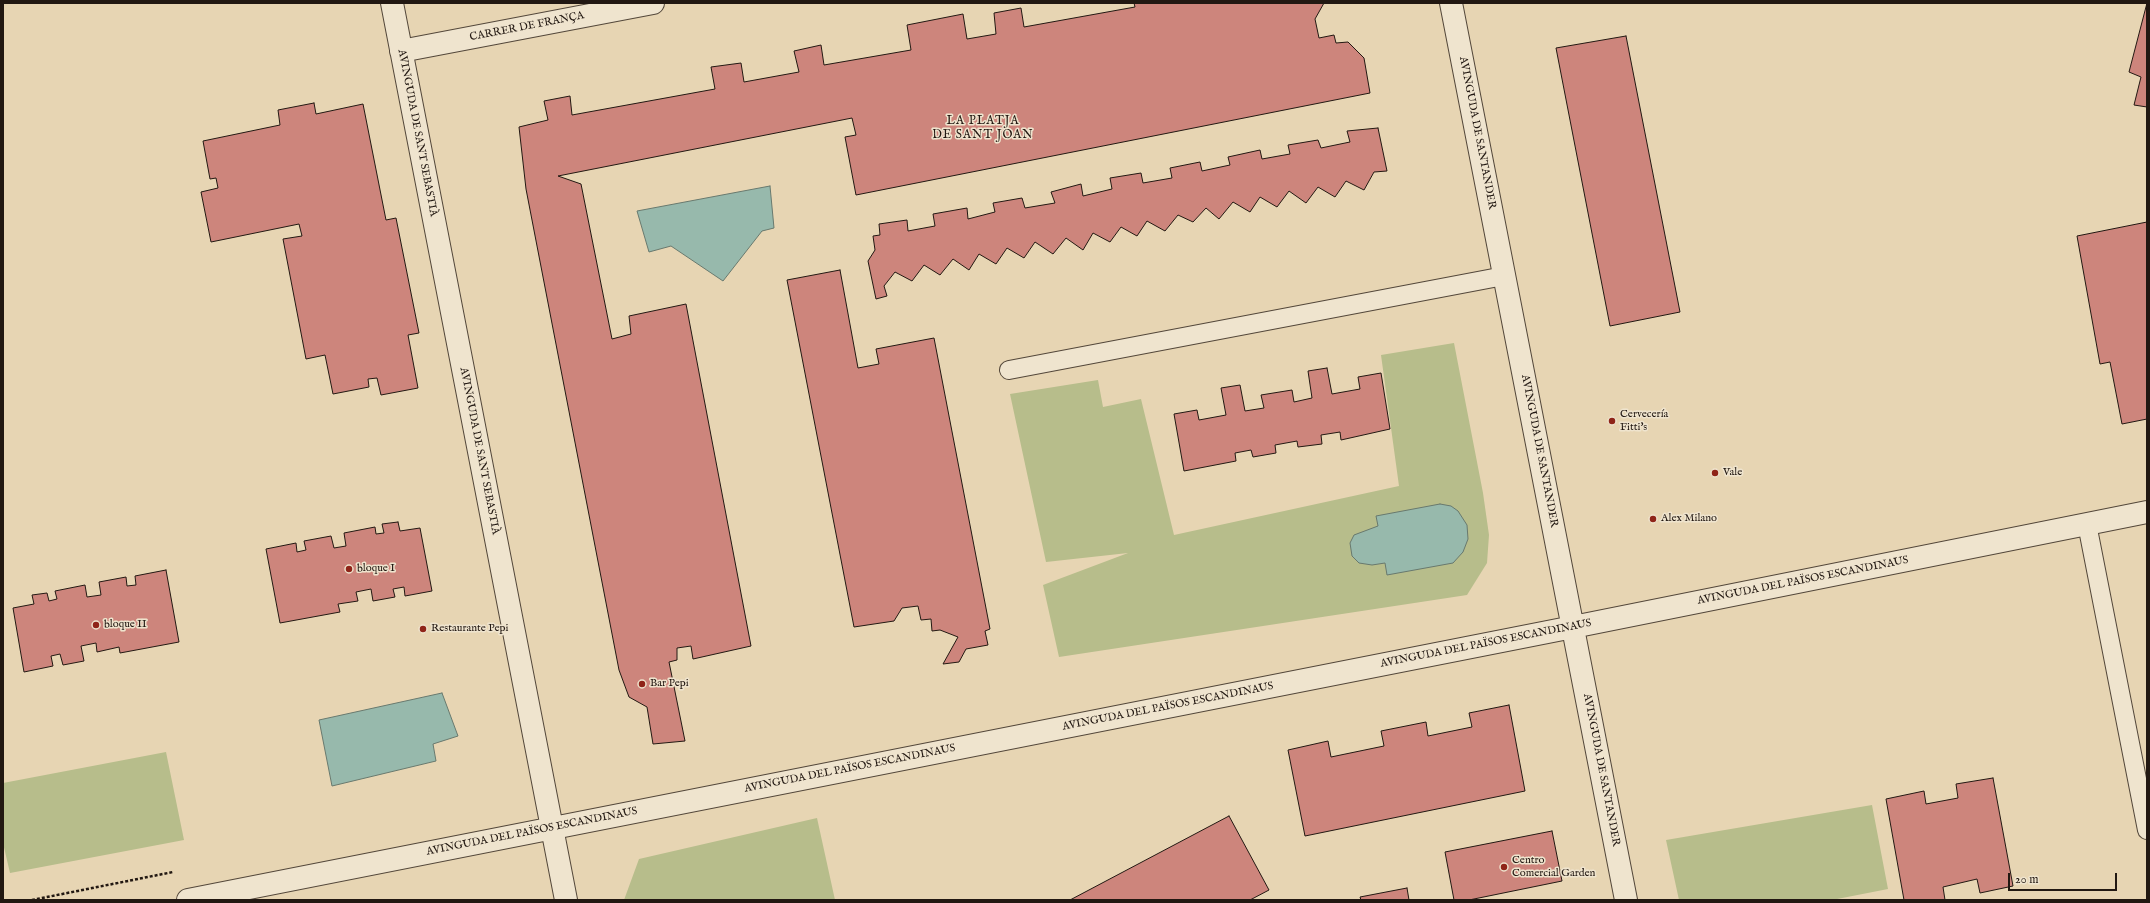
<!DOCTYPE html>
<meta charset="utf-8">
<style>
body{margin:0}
#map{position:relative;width:2150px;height:903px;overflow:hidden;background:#e7d5b3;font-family:"IM FELL English",serif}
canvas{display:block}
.frame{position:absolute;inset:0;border:4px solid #221812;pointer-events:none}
.scale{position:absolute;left:2008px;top:873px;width:109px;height:18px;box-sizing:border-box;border:2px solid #221812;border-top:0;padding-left:5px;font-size:12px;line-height:14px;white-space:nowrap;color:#221812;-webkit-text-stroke:3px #efe4ce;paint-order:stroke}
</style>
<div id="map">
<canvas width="2150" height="903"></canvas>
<div class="frame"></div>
<div class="scale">20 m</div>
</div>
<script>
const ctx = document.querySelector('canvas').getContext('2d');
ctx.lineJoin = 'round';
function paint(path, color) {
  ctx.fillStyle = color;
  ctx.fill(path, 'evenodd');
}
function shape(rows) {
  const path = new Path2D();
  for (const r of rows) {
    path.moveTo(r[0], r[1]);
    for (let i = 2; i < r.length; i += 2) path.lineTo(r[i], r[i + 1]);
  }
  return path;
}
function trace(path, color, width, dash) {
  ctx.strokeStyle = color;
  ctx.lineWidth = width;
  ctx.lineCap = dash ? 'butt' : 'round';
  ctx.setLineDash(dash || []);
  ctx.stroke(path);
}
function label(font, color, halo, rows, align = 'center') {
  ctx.font = font + ' "IM FELL English",serif';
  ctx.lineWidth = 3;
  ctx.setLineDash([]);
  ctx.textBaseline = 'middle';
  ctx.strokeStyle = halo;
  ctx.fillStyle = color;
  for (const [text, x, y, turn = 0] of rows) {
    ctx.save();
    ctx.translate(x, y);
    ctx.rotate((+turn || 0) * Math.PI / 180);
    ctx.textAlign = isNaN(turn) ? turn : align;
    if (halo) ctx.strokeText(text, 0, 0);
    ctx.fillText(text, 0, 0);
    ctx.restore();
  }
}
paint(shape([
 [1454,343,1483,493,1489,535,1487,563,1467,595,1059,657,1043,585,1128,553,1046,562,1010,394,1098,380,1103,407,1141,399,1174,535,1399,486,1381,355],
 [166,752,184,840,10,873,3,843,3,783],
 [1872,805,1888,889,1832,900,1679,900,1666,840],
 [817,818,835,900,624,900,639,859]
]), '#b7bd8b');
const water = shape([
 [770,186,774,228,762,231,723,281,671,246,649,252,637,211,770,186],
 [1440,504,1451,506,1458,511,1467,525,1468,539,1463,552,1453,563,1387,575,1385,563,1372,565,1359,563,1352,556,1350,543,1354,535,1378,526,1376,516,1440,504],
 [442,693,458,736,433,744,436,761,332,786,319,720,442,693]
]);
paint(water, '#97b9ac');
trace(water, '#68796e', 1);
const building = shape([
 [1134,3,1324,3,1315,19,1319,38,1334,35,1336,43,1348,42,1364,58,1370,93,856,195,845,137,856,135,852,118,558,176,581,184,612,339,631,334,629,316,686,304,751,646,693,659,691,646,677,648,677,660,669,662,685,741,653,744,647,707,629,697,619,670,526,189,519,127,548,120,544,101,570,96,572,115,715,89,711,67,741,63,744,82,799,72,794,51,821,45,824,65,911,50,907,25,963,14,967,39,996,34,994,13,1021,8,1024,27,1135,7,1134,3],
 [2147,3,2147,107,2134,105,2141,77,2129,72,2147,3],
 [1626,36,1680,312,1610,326,1556,48,1626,36],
 [314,103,316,114,363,104,386,220,396,218,419,333,408,335,418,388,381,395,377,378,368,379,369,387,333,394,325,355,306,359,283,239,302,236,299,224,211,242,201,192,218,188,216,178,210,179,203,141,280,125,278,110,314,103],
 [1378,128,1387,171,1374,172,1364,190,1346,181,1335,197,1318,187,1306,203,1289,191,1277,207,1260,197,1250,212,1233,202,1219,219,1206,208,1193,222,1178,215,1165,231,1147,221,1137,236,1121,227,1110,242,1093,233,1083,250,1066,238,1053,254,1035,242,1024,258,1007,248,996,264,979,254,969,270,953,259,940,275,924,265,912,281,895,272,884,286,887,296,876,299,868,261,875,250,873,236,880,235,879,224,907,220,908,231,935,226,933,214,967,208,968,219,995,212,993,203,1022,198,1025,208,1055,203,1051,192,1081,184,1083,196,1112,189,1110,178,1141,173,1143,183,1172,178,1170,168,1200,162,1202,171,1230,165,1228,157,1260,150,1262,159,1290,154,1288,145,1318,140,1321,148,1350,142,1347,131,1378,128],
 [2147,222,2147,419,2122,424,2110,362,2100,364,2077,236,2147,222],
 [840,270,858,368,879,364,876,349,934,338,990,629,985,631,988,645,966,649,959,662,943,664,958,637,940,630,932,631,931,619,921,620,918,606,902,608,894,621,854,627,787,280,840,270],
 [1327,368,1332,394,1360,389,1358,377,1381,373,1390,429,1341,440,1340,432,1321,435,1322,444,1298,447,1297,441,1275,445,1276,453,1253,457,1251,450,1235,453,1236,461,1184,471,1174,414,1197,410,1199,420,1226,415,1221,388,1240,385,1245,411,1264,408,1261,395,1292,390,1294,402,1312,398,1308,371,1327,368],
 [398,522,400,531,420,528,432,591,405,596,404,587,393,589,395,597,373,601,371,589,356,592,358,601,338,604,340,612,280,623,266,549,296,543,297,552,306,550,304,541,331,536,334,548,346,546,344,533,375,527,376,534,384,533,382,524,398,522],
 [166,570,179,642,120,653,119,647,97,652,96,643,81,646,84,661,63,665,60,654,51,656,53,666,24,672,13,608,34,604,32,595,47,593,49,601,57,599,55,591,85,585,87,597,101,595,99,582,126,577,127,586,136,585,135,576,166,570],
 [1509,705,1525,791,1305,836,1288,750,1328,741,1331,757,1384,746,1381,731,1426,722,1428,736,1472,727,1469,713,1509,705],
 [1993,778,2013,886,1980,893,1977,879,1943,887,1945,900,1904,900,1886,799,1924,791,1926,804,1958,798,1956,784,1993,778],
 [1229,816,1269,890,1250,900,1070,900,1229,816],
 [1552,831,1562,881,1469,900,1454,900,1445,852,1552,831],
 [1407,888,1409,900,1361,900,1360,897,1407,888]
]);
paint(building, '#cd857c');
trace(building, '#221812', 1);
const lane = shape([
 [1009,370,1504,276],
 [2087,524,2147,830]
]);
const street = shape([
 [392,3,566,900],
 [1451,3,1626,900],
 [401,51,653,3],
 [188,900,1573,627,2147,512]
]);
trace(lane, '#53473a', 20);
trace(street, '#53473a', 24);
trace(shape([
 [32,900,173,872]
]), '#221812', 2.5, [3, 2]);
trace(lane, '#efe4ce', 18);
trace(street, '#efe4ce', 22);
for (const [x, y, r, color] of [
 [1612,421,4,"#8f2418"],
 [1715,473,4,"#8f2418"],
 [1653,519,4,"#8f2418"],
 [349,569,4,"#8f2418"],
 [96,625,4,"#8f2418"],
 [423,629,4,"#8f2418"],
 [642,684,4,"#8f2418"],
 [1504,867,4,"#8f2418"]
]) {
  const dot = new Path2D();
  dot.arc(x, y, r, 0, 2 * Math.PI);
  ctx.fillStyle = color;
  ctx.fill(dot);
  trace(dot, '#efe4ce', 1.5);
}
label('11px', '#221812', '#efe4ce', [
 ["CARRER DE FRANÇA",527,27,-11],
 ["AVINGUDA DE SANT SEBASTIÀ",417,133,79],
 ["AVINGUDA DE SANTANDER",1477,133,79],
 ["AVINGUDA DE SANT SEBASTIÀ",479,451,79],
 ["AVINGUDA DE SANTANDER",1539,451,79],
 ["AVINGUDA DEL PAÏSOS ESCANDINAUS",1803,581,-11],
 ["AVINGUDA DEL PAÏSOS ESCANDINAUS",1486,644,-11],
 ["AVINGUDA DEL PAÏSOS ESCANDINAUS",1168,707,-11],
 ["AVINGUDA DEL PAÏSOS ESCANDINAUS",850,769,-11],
 ["AVINGUDA DE SANTANDER",1601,770,79],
 ["AVINGUDA DEL PAÏSOS ESCANDINAUS",532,832,-11]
]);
label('11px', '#221812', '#efe4ce', [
 ["Cervecería",1620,415],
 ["Fitti's",1620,428],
 ["Vale",1723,473],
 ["Alex Milano",1661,519],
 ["bloque I",357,569],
 ["bloque II",104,625],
 ["Restaurante Pepi",431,629],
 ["Bar Pepi",650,684],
 ["Centro",1512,861],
 ["Comercial Garden",1512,874]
], 'left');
ctx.letterSpacing = '1px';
label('12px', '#221812', '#efe4ce', [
 ["LA PLATJA",983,122],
 ["DE SANT JOAN",983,136]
]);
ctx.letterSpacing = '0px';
</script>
